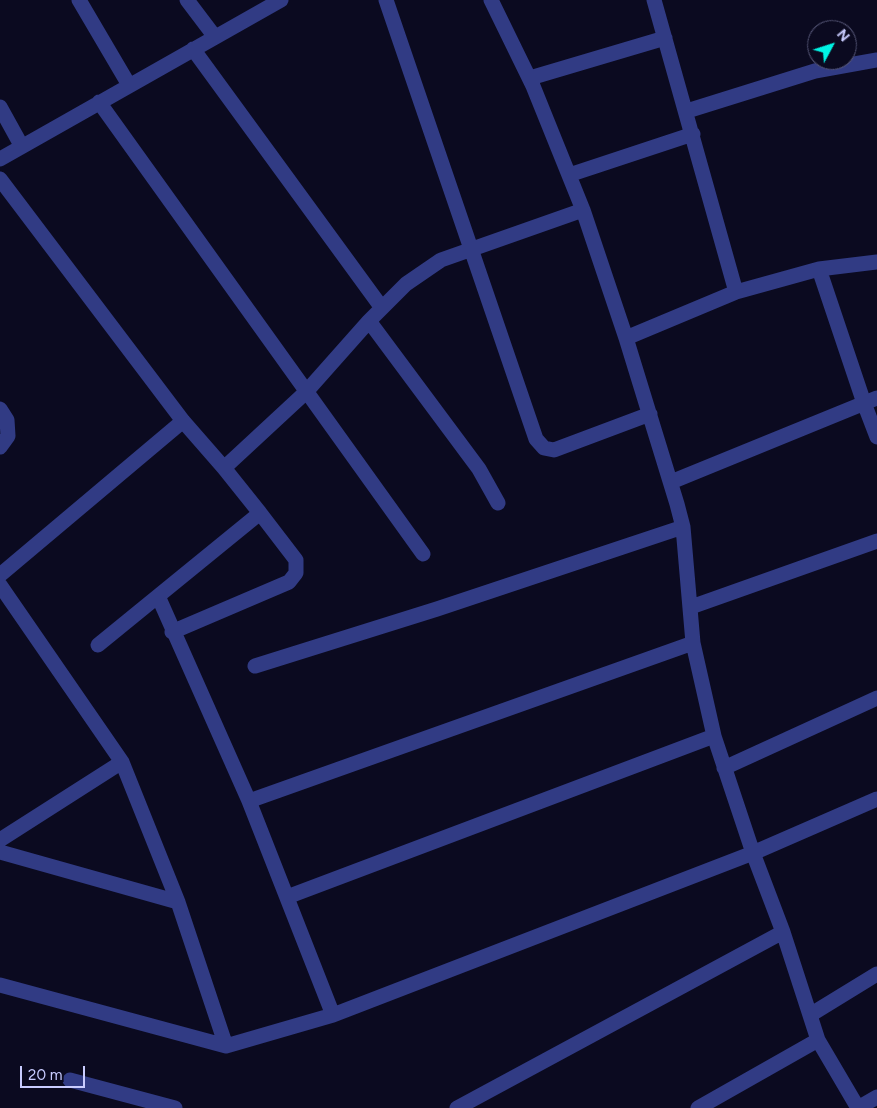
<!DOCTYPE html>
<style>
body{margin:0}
#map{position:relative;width:877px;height:1108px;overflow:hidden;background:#0b0a20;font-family:Figtree,sans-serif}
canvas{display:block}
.north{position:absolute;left:807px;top:20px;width:50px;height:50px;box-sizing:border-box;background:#0b0a20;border:1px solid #575879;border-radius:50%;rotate:50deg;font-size:14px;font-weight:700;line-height:20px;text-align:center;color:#c9ccff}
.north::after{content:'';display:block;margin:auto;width:18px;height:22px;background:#00f4e5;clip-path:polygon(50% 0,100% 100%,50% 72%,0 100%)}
.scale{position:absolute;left:20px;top:1066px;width:65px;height:22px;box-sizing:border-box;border:2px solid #c9ccff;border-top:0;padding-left:6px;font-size:15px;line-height:18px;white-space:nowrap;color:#c9ccff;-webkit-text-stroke:4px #0b0a20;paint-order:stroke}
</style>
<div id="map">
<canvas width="877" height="1108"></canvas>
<div class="north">N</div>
<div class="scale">20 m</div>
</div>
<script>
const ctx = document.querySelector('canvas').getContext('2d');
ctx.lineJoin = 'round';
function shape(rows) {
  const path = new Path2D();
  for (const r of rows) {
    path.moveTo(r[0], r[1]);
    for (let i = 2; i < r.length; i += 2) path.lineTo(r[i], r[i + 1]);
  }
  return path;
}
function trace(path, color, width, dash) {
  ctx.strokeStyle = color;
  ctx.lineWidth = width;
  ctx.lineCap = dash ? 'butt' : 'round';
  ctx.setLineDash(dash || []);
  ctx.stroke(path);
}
trace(shape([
 [79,0,129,85],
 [187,0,215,37],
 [386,0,536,439,544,448,554,450,650,414],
 [491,0,533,86,583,210,626,338,736,292],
 [654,0,736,292,819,269,877,262],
 [193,49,382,308],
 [530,78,665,38],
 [99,102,423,554],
 [0,107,21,145],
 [687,111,815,71,877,60],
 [0,159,281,0],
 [569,175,693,134],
 [0,179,183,421,224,468,306,392,369,321,406,284,441,260,583,210],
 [819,269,864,403,877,437],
 [369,321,479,469,498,503],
 [626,338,677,504,683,527,693,643,714,736,753,853,877,799],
 [0,409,7,420,8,436,0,447],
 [671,482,877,398],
 [0,575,183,421],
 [0,585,122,762],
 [158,596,249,801,333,1015],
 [691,607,877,541],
 [172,632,289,582,296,573,296,560,260,513],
 [98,645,260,513,224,468],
 [255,666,437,609,683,527],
 [724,768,877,698],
 [249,801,693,643],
 [0,840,122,762,178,902,226,1046],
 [0,852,178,902],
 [287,897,714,736],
 [0,985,226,1046,333,1015,753,853,783,932,818,1040,858,1108],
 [810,1015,877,974],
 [70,1080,175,1108],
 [457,1108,783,932],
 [698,1108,818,1040],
 [858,1108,877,1097]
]), '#313b84', 15);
</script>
